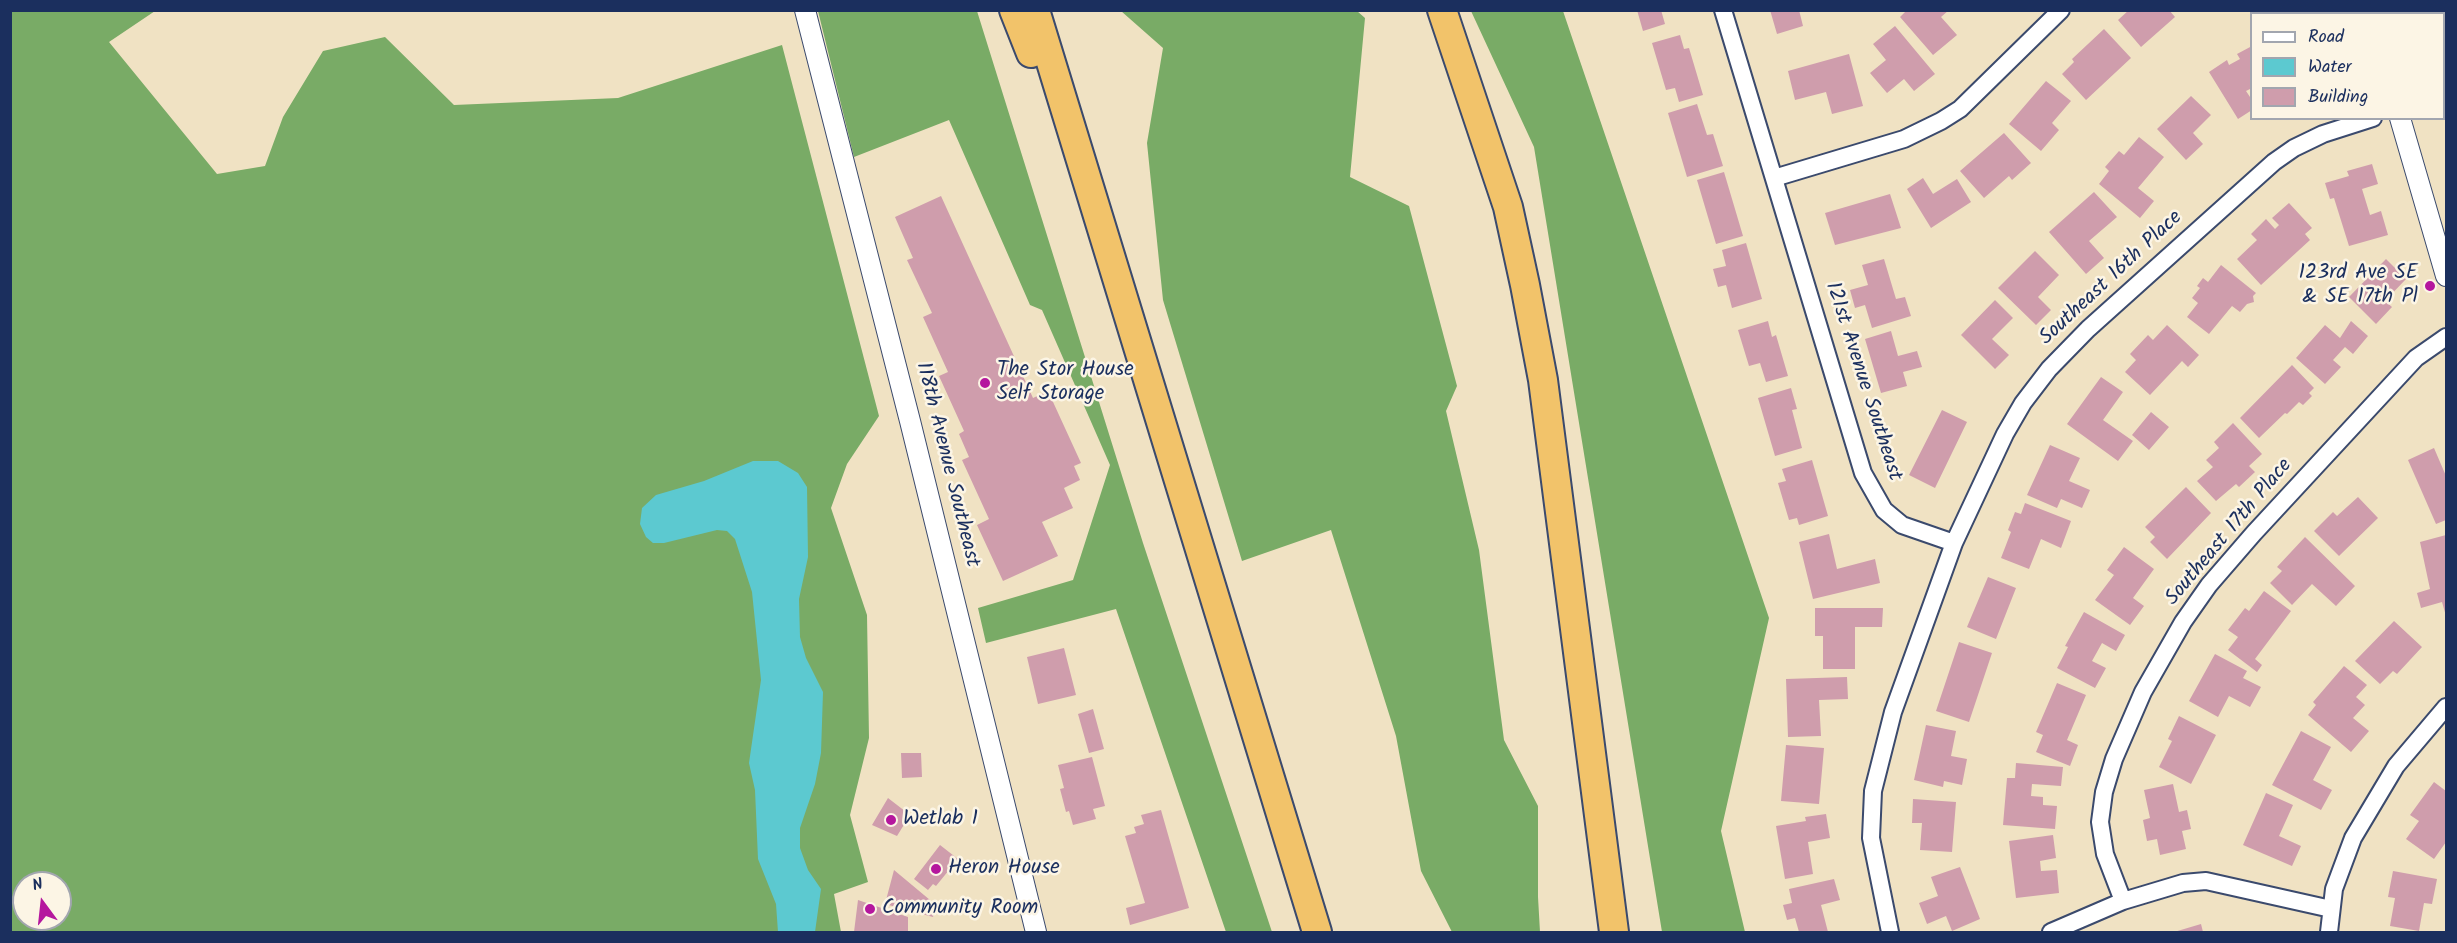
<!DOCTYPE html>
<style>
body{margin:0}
#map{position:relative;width:2457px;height:943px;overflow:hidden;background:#f0e2c3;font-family:Kalam,sans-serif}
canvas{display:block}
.frame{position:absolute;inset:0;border:12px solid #1b2f5e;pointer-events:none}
.legend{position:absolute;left:2250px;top:12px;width:195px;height:108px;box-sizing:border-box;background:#fcf5e5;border:2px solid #a2a6af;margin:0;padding:8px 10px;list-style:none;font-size:18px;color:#1b2f5e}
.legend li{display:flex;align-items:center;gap:12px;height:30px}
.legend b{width:30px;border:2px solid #a2a6af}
.north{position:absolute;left:12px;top:871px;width:60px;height:60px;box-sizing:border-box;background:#fcf5e5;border:2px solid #a2a6af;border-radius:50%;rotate:345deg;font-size:16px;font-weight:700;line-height:24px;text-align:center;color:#1b2f5e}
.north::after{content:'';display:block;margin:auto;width:21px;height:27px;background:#b5179e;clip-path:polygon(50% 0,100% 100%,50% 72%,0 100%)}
</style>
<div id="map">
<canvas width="2457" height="943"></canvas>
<div class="frame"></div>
<ul class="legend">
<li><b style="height:8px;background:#fff"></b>Road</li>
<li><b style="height:16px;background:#5cc9d0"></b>Water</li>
<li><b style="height:16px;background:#cf9dac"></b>Building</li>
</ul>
<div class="north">N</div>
</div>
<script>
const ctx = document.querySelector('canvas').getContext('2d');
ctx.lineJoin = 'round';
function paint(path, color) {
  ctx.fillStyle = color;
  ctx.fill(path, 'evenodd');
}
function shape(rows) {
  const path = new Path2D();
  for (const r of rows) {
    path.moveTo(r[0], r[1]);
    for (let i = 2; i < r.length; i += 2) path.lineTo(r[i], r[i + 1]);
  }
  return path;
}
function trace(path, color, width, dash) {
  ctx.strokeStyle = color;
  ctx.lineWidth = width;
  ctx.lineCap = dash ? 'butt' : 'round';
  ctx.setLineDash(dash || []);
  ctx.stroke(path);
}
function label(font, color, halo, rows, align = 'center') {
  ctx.font = font + ' Kalam,sans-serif';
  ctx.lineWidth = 5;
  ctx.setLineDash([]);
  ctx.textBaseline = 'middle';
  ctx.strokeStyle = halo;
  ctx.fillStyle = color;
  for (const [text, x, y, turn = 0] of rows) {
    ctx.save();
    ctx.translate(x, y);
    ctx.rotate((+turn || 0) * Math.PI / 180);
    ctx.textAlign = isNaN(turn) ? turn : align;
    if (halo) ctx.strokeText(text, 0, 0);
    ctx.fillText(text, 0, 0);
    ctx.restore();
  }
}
paint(shape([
 [10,11,155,11,109,42,217,174,265,166,283,117,323,51,385,37,454,105,618,98,782,45,879,416,847,464,831,508,867,615,869,738,850,815,868,882,834,894,841,932,11,932],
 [24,883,60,883,60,919,24,919],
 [818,11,977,11,1143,543,1272,932,1226,932,1116,609,986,643,978,608,1073,580,1110,465,1042,310,1030,305,949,120,854,157],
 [1357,11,1365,18,1350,177,1409,206,1457,386,1446,411,1479,550,1504,740,1538,806,1538,897,1540,932,1452,932,1421,871,1396,736,1331,530,1242,561,1163,300,1147,143,1163,48,1121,11],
 [1471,11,1563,11,1769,618,1721,831,1745,932,1662,932,1534,147]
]), '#79ab66');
paint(shape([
 [753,461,778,461,798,473,807,487,808,557,799,599,800,637,806,658,823,692,821,753,815,784,800,828,800,848,808,870,821,889,815,932,778,932,776,904,758,859,755,790,749,763,761,680,752,592,735,539,727,531,717,530,664,543,653,543,646,537,640,524,642,508,656,495,704,481]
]), '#5cc9d0');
paint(shape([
 [1637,10,1661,10,1665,24,1643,31],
 [1770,10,1799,10,1803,26,1777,34],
 [1907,10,1949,10,1941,17,1957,35,1933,55,1900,17],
 [2129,10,2169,10,2175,17,2141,47,2118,20],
 [1895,26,1935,74,1914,91,1904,79,1887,93,1870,73,1886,60,1873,44],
 [2104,29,2131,58,2086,100,2062,74,2074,62,2072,59],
 [1680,35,1684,49,1689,48,1703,95,1679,102,1675,88,1666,90,1652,43],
 [2252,46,2252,88,2246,91,2252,100,2252,110,2238,119,2209,72,2227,60,2229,65,2240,59,2237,54],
 [1849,54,1863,106,1832,114,1826,92,1795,100,1788,71],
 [2046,81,2071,101,2052,123,2059,130,2041,151,2009,124],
 [2191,96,2211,115,2193,133,2203,144,2186,160,2157,129],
 [1697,104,1707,135,1713,134,1723,166,1687,177,1668,113],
 [2004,133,2031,163,2012,180,2009,176,1984,198,1960,171],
 [2139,137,2164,157,2138,188,2154,201,2140,218,2099,184,2109,171,2105,167,2119,151,2124,155],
 [2372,164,2378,184,2362,189,2370,215,2381,211,2388,235,2349,246,2334,198,2330,199,2325,183,2349,176,2347,171],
 [1724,172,1743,236,1716,244,1697,180],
 [1923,178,1933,194,1957,179,1971,202,1931,228,1907,189],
 [2094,192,2117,217,2089,241,2104,258,2086,274,2049,232],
 [1890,194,1901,228,1835,245,1825,213],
 [941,196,1033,398,1048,391,1081,463,1074,466,1080,480,1064,488,1073,508,1042,522,1058,556,1003,581,977,525,989,519,962,460,969,457,959,434,964,431,939,376,948,372,923,317,932,313,907,260,913,258,895,217],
 [2289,203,2312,228,2305,234,2310,240,2261,285,2237,259,2257,240,2251,234,2266,219,2275,229,2279,225,2272,218],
 [1746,243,1762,299,1732,308,1726,285,1718,287,1713,269,1726,266,1722,250],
 [2035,251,2059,275,2038,297,2051,310,2036,325,1998,288],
 [1884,259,1896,299,1905,297,1911,316,1872,328,1865,305,1855,308,1850,290,1868,285,1862,265],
 [2386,259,2406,279,2385,301,2392,307,2376,324,2349,297],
 [2221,265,2256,293,2253,296,2254,302,2247,304,2240,312,2232,306,2209,334,2187,317,2198,303,2192,298,2200,288,2197,286,2203,278,2208,282],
 [1995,300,2013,318,1992,339,2009,355,1995,369,1961,335],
 [1768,321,1772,337,1776,335,1788,376,1766,382,1760,363,1749,366,1738,330],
 [2351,321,2368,336,2353,354,2345,347,2333,360,2341,367,2325,384,2296,358,2325,325,2340,338],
 [2167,325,2199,355,2188,367,2182,361,2150,395,2125,372,2136,360,2130,354,2148,335,2153,340],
 [1891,331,1898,356,1917,351,1922,367,1903,372,1907,386,1881,393,1865,339],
 [2292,365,2314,388,2309,393,2312,396,2303,405,2299,402,2287,414,2285,413,2259,438,2240,418],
 [2101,377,2123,392,2103,420,2133,441,2118,461,2067,424],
 [1791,388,1797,409,1792,410,1802,448,1775,456,1758,398],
 [1942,410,1967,422,1935,488,1909,475],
 [2151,412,2169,427,2149,450,2132,435],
 [2233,423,2262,454,2249,466,2255,472,2239,487,2236,484,2216,501,2197,481,2213,467,2206,460,2219,448,2214,442],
 [2050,445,2080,458,2069,481,2090,490,2082,508,2061,499,2057,508,2027,495],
 [2434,448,2446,476,2446,520,2436,524,2408,460],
 [1812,460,1828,516,1799,525,1797,518,1789,520,1778,483,1786,481,1782,469],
 [2186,487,2211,513,2167,559,2150,542,2155,537,2145,527],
 [2358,497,2378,518,2339,556,2314,531,2333,512,2337,516],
 [2025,503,2071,521,2061,548,2041,539,2029,569,2001,558,2011,532,2008,530,2015,512,2021,514],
 [1829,534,1837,569,1875,559,1880,583,1813,599,1799,542],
 [2446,535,2446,616,2442,602,2421,608,2417,593,2430,589,2420,542],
 [2305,537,2355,586,2336,606,2312,584,2292,605,2270,583,2282,571,2277,567],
 [2124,547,2154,569,2133,598,2144,606,2130,625,2095,600,2114,575,2107,570],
 [1988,577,2016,588,1996,639,1967,627],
 [2264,591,2291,611,2255,659,2262,665,2257,672,2228,650,2238,637,2228,630,2245,608,2249,611],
 [1815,608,1883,608,1882,627,1855,627,1855,669,1823,669,1823,636,1815,636],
 [2084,612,2125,635,2116,651,2102,643,2092,661,2106,668,2095,688,2057,668,2068,647,2065,646],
 [2394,621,2422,647,2397,674,2393,671,2380,684,2355,661],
 [1959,642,1992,653,1969,722,1936,711],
 [1064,648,1076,695,1038,704,1027,657],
 [2215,654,2247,671,2243,678,2261,687,2250,707,2229,696,2218,717,2189,701],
 [2344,666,2367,685,2356,697,2365,705,2353,718,2369,731,2351,752,2308,715,2316,705,2313,702],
 [1847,677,1848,699,1819,700,1821,736,1788,737,1786,679],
 [2057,683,2086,695,2067,740,2078,745,2070,766,2036,752,2043,735,2036,732],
 [1093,709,1104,749,1089,753,1078,714],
 [2179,716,2216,735,2191,784,2159,767,2172,741,2168,739],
 [1926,725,1956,731,1951,756,1967,759,1962,785,1944,781,1943,787,1914,780],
 [2301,731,2331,747,2313,780,2332,790,2321,810,2272,785],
 [1786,745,1824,748,1819,804,1781,801],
 [901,753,921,753,922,777,902,778],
 [1092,757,1105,806,1093,809,1096,819,1073,825,1069,811,1066,812,1060,789,1064,788,1058,765],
 [2016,763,2063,767,2061,786,2032,784,2031,796,2043,797,2043,805,2057,806,2055,829,2003,825,2007,778,2015,778],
 [2434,782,2446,791,2446,842,2434,859,2406,839,2419,821,2410,815],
 [2173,784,2179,812,2187,810,2191,829,2182,831,2186,849,2160,855,2157,839,2147,841,2143,820,2150,818,2144,790],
 [2266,793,2293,805,2279,836,2301,846,2292,866,2243,845],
 [888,798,910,815,897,836,872,825],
 [1913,799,1956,802,1952,852,1920,850,1922,823,1912,823],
 [1161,810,1189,908,1130,925,1126,908,1145,903,1125,836,1136,833,1134,827,1144,824,1141,815],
 [1826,814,1830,838,1808,842,1813,874,1785,879,1776,826,1806,821,1805,817],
 [2053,835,2056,858,2040,861,2041,871,2057,870,2059,893,2016,898,2009,841],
 [940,845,958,859,936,886,933,884,928,890,914,879],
 [1960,867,1980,919,1952,931,1946,916,1927,924,1919,903,1938,896,1931,877],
 [894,870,936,905,933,917,885,904],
 [2393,871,2437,879,2432,904,2424,903,2419,931,2390,926,2395,898,2388,897],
 [1834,879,1840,900,1821,905,1828,932,1799,932,1795,918,1787,920,1783,905,1792,903,1789,889],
 [858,900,908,917,908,932,854,932],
 [2201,924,2203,932,2174,932]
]), '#cf9dac');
const minor = shape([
 [1723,10,1863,473,1884,510,1902,525,1954,543,1893,712,1873,791,1871,838,1890,932],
 [1774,178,1904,139,1941,121,1960,109,2061,10],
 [1954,543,2005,434,2023,403,2049,369,2088,329,2274,162,2294,148,2323,134,2373,118],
 [2123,901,2105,854,2100,822,2104,792,2114,759,2143,692,2183,622,2209,585,2254,533,2416,358,2446,337],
 [2051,932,2123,901,2183,883,2206,881,2331,909],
 [2329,932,2334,889,2353,838,2396,766,2446,707]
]);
const tertiary = shape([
 [805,10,910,421,1036,932],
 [2368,10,2369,14],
 [2400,118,2446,276]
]);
const motorway = shape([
 [1014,10,1031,53],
 [1035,10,1317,932],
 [1442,10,1508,207,1525,285,1543,380,1614,932]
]);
trace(minor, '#3b4a6d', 20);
trace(tertiary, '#3b4a6d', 22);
trace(motorway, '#3b4a6d', 32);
trace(minor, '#fff', 16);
trace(tertiary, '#fff', 20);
trace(motorway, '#f2c36a', 28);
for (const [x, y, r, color] of [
 [2430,286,6,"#b5179e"],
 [985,383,6,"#b5179e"],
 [891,820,6,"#b5179e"],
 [936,869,6,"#b5179e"],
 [870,909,6,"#b5179e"]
]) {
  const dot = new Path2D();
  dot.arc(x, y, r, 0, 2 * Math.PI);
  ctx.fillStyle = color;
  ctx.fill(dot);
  trace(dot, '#fcf5e5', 2);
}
label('21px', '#1b2f5e', '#fcf5e5', [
 ["123rd Ave SE",2418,274,"right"],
 ["& SE 17th Pl",2418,298,"right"],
 ["The Stor House",997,371],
 ["Self Storage",997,395],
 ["Wetlab 1",903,820],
 ["Heron House",948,869],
 ["Community Room",882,909]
], 'left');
label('21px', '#1b2f5e', '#fcf5e5', [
 ["Southeast 16th Place",2112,279,-43],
 ["121st Avenue Southeast",1862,382,72],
 ["118th Avenue Southeast",946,465,76],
 ["Southeast 17th Place",2230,533,-50]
]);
</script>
